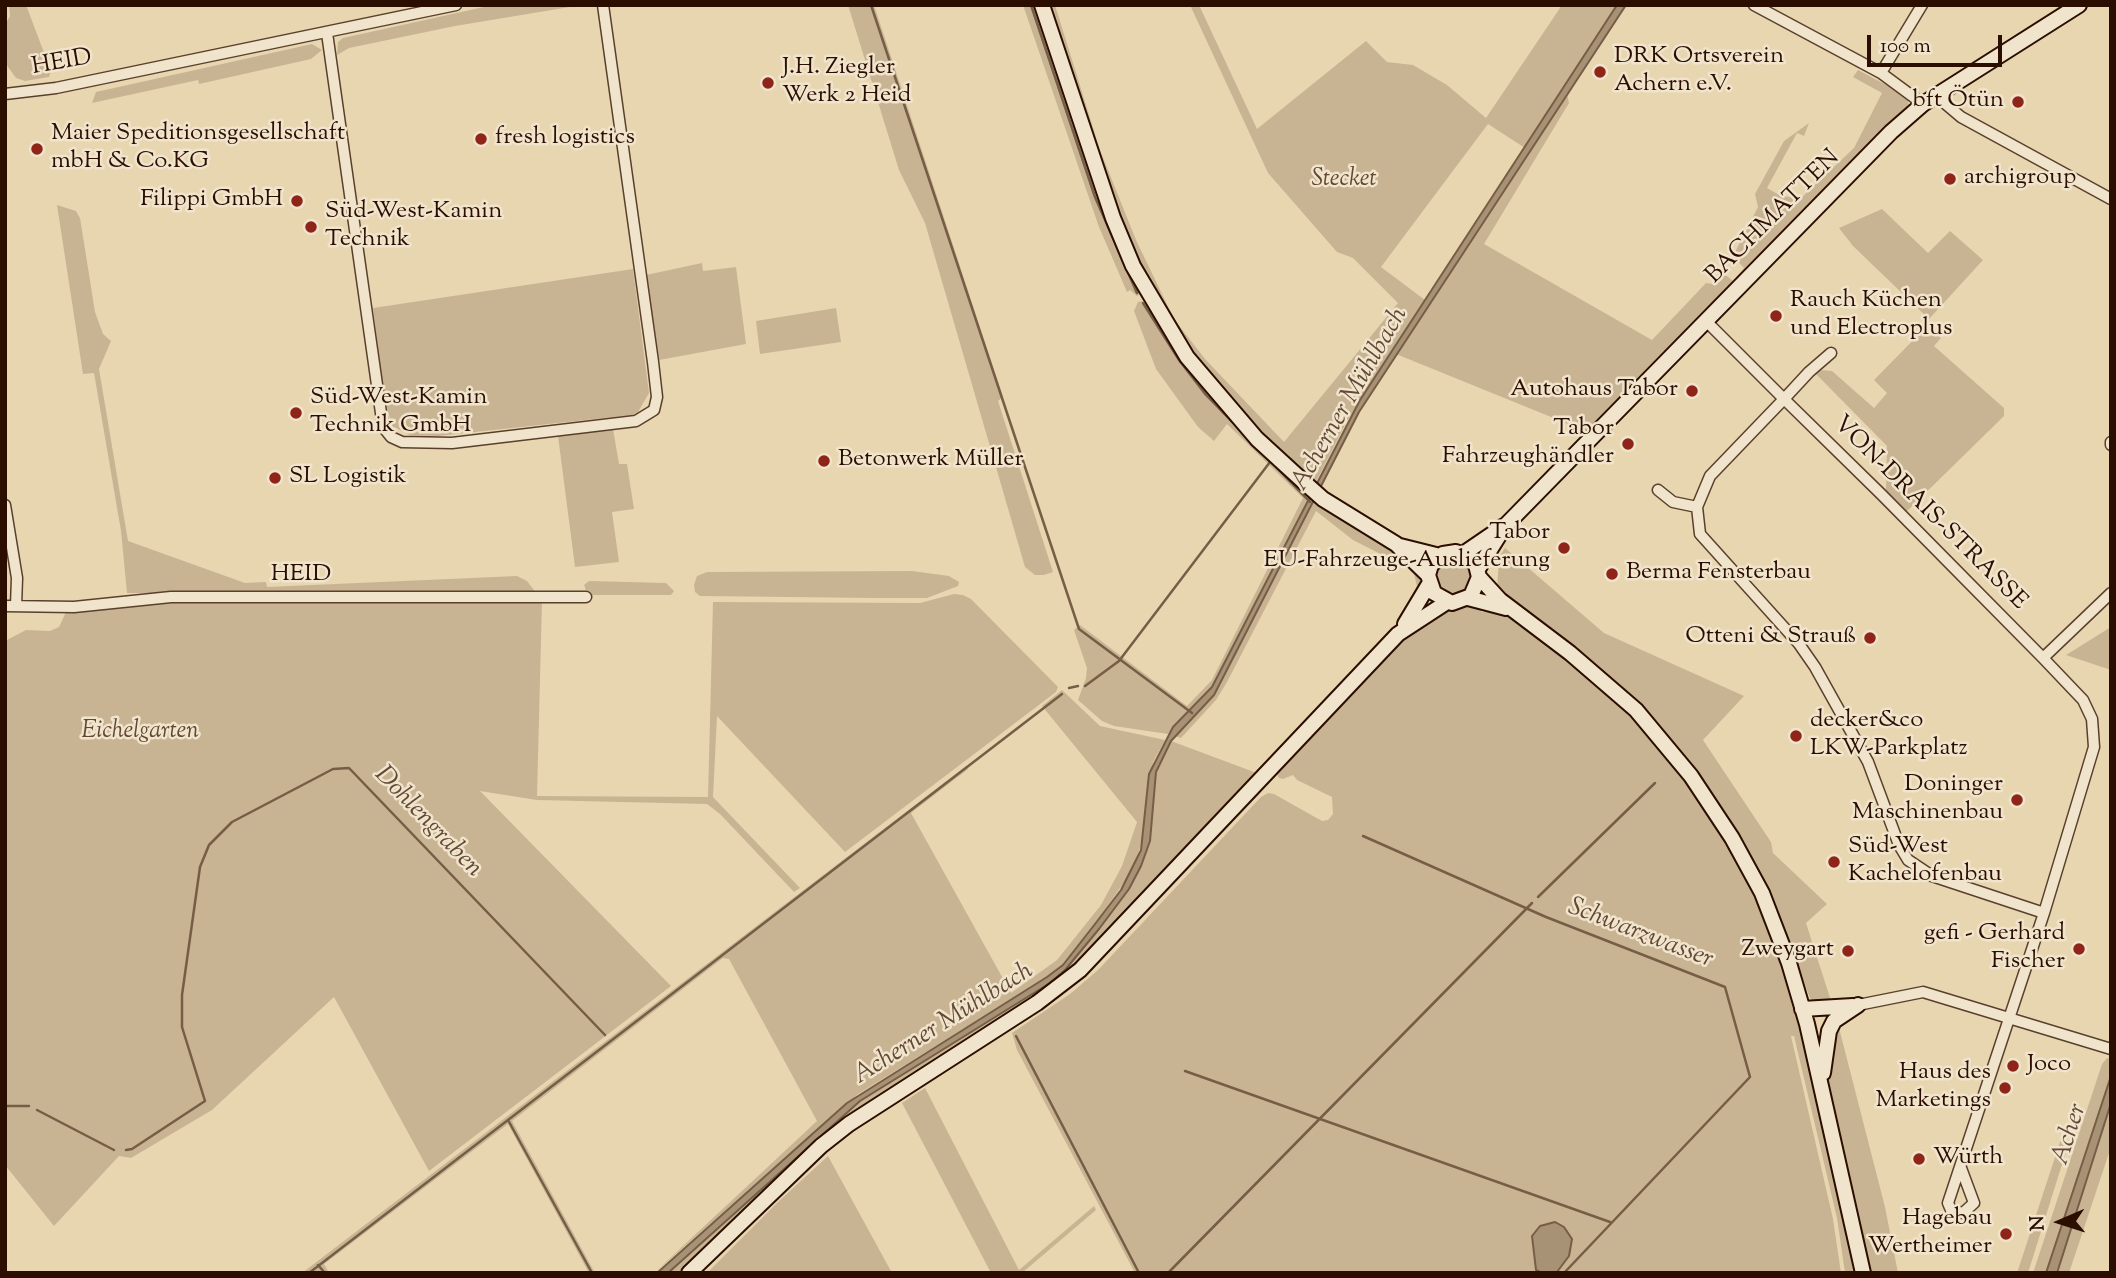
<!DOCTYPE html>
<meta charset="utf-8">
<style>
body{margin:0}
#map{position:relative;width:2116px;height:1278px;overflow:hidden;background:#e8d6b1;font-family:"Sorts Mill Goudy",serif}
canvas{display:block}
.frame{position:absolute;inset:0;border:7px solid #2b0e00;pointer-events:none}
.north{position:absolute;left:2025px;top:1187px;width:70px;height:70px;-webkit-text-stroke:5px #f0e4cc;paint-order:stroke;rotate:267deg;font-size:19px;font-weight:700;line-height:28px;text-align:center;color:#2b0e00}
.north::after{content:'';display:block;margin:auto;width:24px;height:32px;background:#2b0e00;clip-path:polygon(50% 0,100% 100%,50% 72%,0 100%)}
.scale{position:absolute;left:1867px;top:35px;width:135px;height:32px;box-sizing:border-box;border:4px solid #2b0e00;border-top:0;padding-left:9px;font-size:21px;line-height:24px;white-space:nowrap;color:#2b0e00;-webkit-text-stroke:5px #f0e4cc;paint-order:stroke}
</style>
<div id="map">
<canvas width="2116" height="1278"></canvas>
<div class="frame"></div>
<div class="north">N</div>
<div class="scale">100 m</div>
</div>
<script>
const ctx = document.querySelector('canvas').getContext('2d');
ctx.lineJoin = 'round';
function paint(path, color) {
  ctx.fillStyle = color;
  ctx.fill(path, 'evenodd');
}
function shape(rows) {
  const path = new Path2D();
  for (const r of rows) {
    if (r.length === 3) {
      path.moveTo(r[0] + r[2], r[1]);
      path.arc(r[0], r[1], r[2], 0, 2 * Math.PI);
      continue;
    }
    path.moveTo(r[0], r[1]);
    for (let i = 2; i < r.length; i += 2) path.lineTo(r[i], r[i + 1]);
  }
  return path;
}
function trace(path, color, width, dash) {
  ctx.strokeStyle = color;
  ctx.lineWidth = width;
  ctx.lineCap = dash ? 'butt' : 'round';
  ctx.setLineDash(dash || []);
  ctx.stroke(path);
}
function label(font, color, halo, rows, align = 'center') {
  ctx.font = font + ' "Sorts Mill Goudy",serif';
  ctx.lineWidth = 5;
  ctx.setLineDash([]);
  ctx.textBaseline = 'middle';
  ctx.strokeStyle = halo;
  ctx.fillStyle = color;
  for (const [text, x, y, turn = 0] of rows) {
    ctx.save();
    ctx.translate(x, y);
    ctx.rotate((+turn || 0) * Math.PI / 180);
    ctx.textAlign = isNaN(turn) ? turn : align;
    if (halo) ctx.strokeText(text, 0, 0);
    ctx.fillText(text, 0, 0);
    ctx.restore();
  }
}
paint(shape([
 [9,5,26,5,51,71,49,77,25,81,16,78,8,67,5,60,5,25,10,16],
 [493,5,582,5,455,26,349,48,337,55,338,42,343,38],
 [848,5,874,5,1003,397,998,401,1053,572,1044,575,1035,575,1025,567,925,223,899,170],
 [1023,5,1036,5,1141,293,1137,296,1130,290,1127,292,1099,227],
 [1047,5,1055,5,1100,150,1136,240,1174,319,1205,359,1284,442,1398,303,1353,258,1337,252,1268,173,1190,5,1199,5,1257,129,1366,41,1387,62,1413,65,1447,85,1486,118,1562,5,1617,5,1525,148,1488,124,1381,267,1425,300,1347,421,1316,482,1270,441,1218,387,1190,350,1150,285,1116,210],
 [312,44,322,50,311,59,199,84,198,80,92,103,96,92],
 [1858,70,1907,96,1909,106,1906,111,1588,432,1396,354,1567,94,1569,103,1484,244,1652,340,1706,283,1713,284,1723,273,1733,281,1744,268,1733,256,1758,207,1755,194,1784,141,1809,123,1804,136,1797,133,1767,188,1781,196,1801,198,1854,148,1882,93,1853,77],
 [57,205,76,211,80,218,95,312,103,334,111,341,99,369,128,541,245,583,266,582,267,587,517,576,527,581,542,601,537,796,708,797,713,602,920,603,954,594,963,595,971,599,1058,687,1056,692,845,852,717,716,713,797,800,888,794,892,720,814,707,804,537,800,480,791,671,986,429,1171,334,997,212,1110,131,1158,119,1156,54,1226,5,1165,5,641,26,630,50,631,59,627,66,612,154,593,127,593,121,531,94,373,83,374],
 [1882,209,1928,253,1950,231,1983,260,1929,319,1853,246,1839,228],
 [702,263,703,271,736,267,746,344,659,360,646,275],
 [633,269,649,393,638,412,632,415,438,436,410,435,392,426,384,397,373,308],
 [1142,301,1210,396,1309,498,1212,687,1168,734,1114,726,1102,721,1078,700,1086,678,1087,668,1074,630,1080,625,1187,706,1212,680,1303,498,1227,424,1214,441,1198,427,1156,369,1134,311,1138,302],
 [836,308,841,342,760,354,756,321],
 [1928,325,1941,338,1934,346,2004,408,2004,416,1904,514,1886,492,1887,446,1816,374,1821,370,1832,371,1874,408,1887,393,1874,380],
 [613,429,619,464,627,464,634,509,612,512,619,562,575,567,558,436],
 [1314,501,1394,549,1422,572,1424,586,1412,601,1417,586,1414,574,1408,568,1353,540,1316,511,1227,682,1216,700,1181,738,1174,736,1214,695],
 [1505,548,1604,633,1744,696,1703,740,1771,842,1773,853,1827,904,1806,923,1832,1004,1815,1003,1810,998,1771,898,1723,813,1688,760,1618,684,1497,591,1499,557],
 [1453,577,19],
 [912,571,949,576,959,582,958,586,927,598,876,598,700,596,695,592,694,585,697,576,707,572],
 [589,581,666,583,674,591,671,595,588,595,584,585],
 [1467,604,1481,605,1481,612,1503,613,1525,625,1618,699,1699,796,1756,893,1773,933,1798,1013,1857,1273,1845,1273,1837,1218,1794,1036,1791,1036,1833,1219,1841,1273,1553,1273,1557,1272,1532,1236,1536,1270,1542,1273,1135,1273,1017,1050,1012,1033,1070,994,1098,970,1261,797,1268,793,1274,794,1322,821,1328,820,1333,814,1332,797,1297,780,1293,775,1283,779,1279,778,1275,770,1388,651,1431,613],
 [2111,627,2111,670,2066,655],
 [1062,690,1100,726,1165,740,1153,762,1144,836,1132,871,1095,924,1063,965,1047,977,858,1094,654,1273,817,1121,729,959,723,958,512,1121,595,1273,589,1273,508,1124,324,1264,329,1273,302,1273,966,766,968,769,911,813,1011,993,1057,960,1101,905,1122,866,1137,822,1042,706],
 [1171,741,1254,772,1255,775,1063,979,867,1104,684,1273,668,1273,860,1101,1050,983,1065,970,1129,889,1141,866,1153,808,1156,772],
 [1838,1024,1885,1207,1898,1273,1867,1273,1828,1089,1828,1046],
 [2107,1058,2111,1059,2111,1076,2050,1265,2046,1273,2033,1273,2102,1064],
 [925,1088,1019,1270,1094,1206,1096,1210,1022,1273,991,1273,902,1103],
 [2111,1104,2111,1147,2069,1273,2057,1273],
 [2061,1139,2069,1142,2028,1273,2017,1273],
 [828,1156,892,1273,707,1273,778,1202]
]), '#c8b493');
const water = shape([
 [1617,5,1626,5,1359,412,1214,695,1171,741,1156,772,1150,841,1141,866,1129,889,1099,929,1065,970,1050,983,860,1101,668,1273,657,1273,847,1103,1047,977,1063,965,1095,924,1121,890,1141,850,1149,774,1173,727,1212,687,1360,400,1617,5],
 [2111,1076,2111,1103,2057,1273,2046,1273,2111,1076],
 [1555,1222,1564,1227,1572,1239,1569,1256,1557,1272,1542,1273,1536,1270,1532,1236,1540,1226,1555,1222]
]);
paint(water, '#a89275');
trace(water, '#765d46', 2);
trace(shape([
 [871,5,1079,629,1192,713],
 [1031,5,1095,197,1137,293],
 [1143,303,1179,360,1206,395,1310,502],
 [1085,686,1119,661,1270,462],
 [1069,688,1078,686],
 [1363,836,1546,917,1725,987,1750,1077,1564,1273],
 [1538,897,1655,783],
 [1016,1036,1139,1273],
 [1185,1071,1610,1222],
 [5,1106,29,1106],
 [37,1110,114,1150],
 [508,1120,592,1273],
 [126,1150,132,1149,205,1101,182,1027,182,995,200,867,209,845,232,822,333,769,349,768,605,1035],
 [318,1265,325,1273],
 [309,1273,1062,694],
 [1168,1273,1532,903]
]), '#765d46', 2.5);
const street = shape([
 [1754,5,1881,73,1923,104],
 [327,33,383,427,391,437,402,442,452,443,636,421,654,410,657,397,653,362,603,5],
 [1881,73,1922,5],
 [5,94,56,88,456,5],
 [1935,95,1961,117,2111,199],
 [1705,320,1784,399,1881,494,2043,658,2083,700,2092,719,2094,747,2044,913,1932,876,1908,860,1899,845,1868,762,1815,667,1799,644,1700,534,1697,507,1710,476,1784,399,1809,372,1831,353],
 [2111,442,2111,445],
 [1658,490,1673,502,1697,507],
 [5,505,17,578,16,606],
 [5,606,74,607,171,597,586,597],
 [2043,658,2111,593],
 [1858,1005,1923,992,2111,1049],
 [1961,1168,1974,1203,1963,1213,1951,1210,1948,1203,2044,913]
]);
const secondary = shape([
 [1042,5,1113,218,1133,266,1187,357,1257,439,1305,483,1323,499,1396,544,1428,575],
 [1400,546,1440,556],
 [1463,554,1504,526],
 [1478,569,1505,526,1891,132,1923,104,2079,5],
 [1479,577,1471,596,1452,603,1434,593,1428,575,1431,565,1443,554,1456,552,1468,557,1476,565,1479,577,1500,600,1570,653,1636,710,1691,776,1732,838,1762,893,1789,963,1807,1024,1863,1273],
 [1468,598,1506,608],
 [1405,624,1429,584],
 [1802,1009,1853,1006],
 [1823,1073,1829,1031,1834,1021,1858,1005],
 [689,1273,821,1146,849,1124,1037,1003,1080,970,1398,634,1447,602]
]);
trace(street, '#5a402c', 13);
trace(secondary, '#2b0e00', 18);
trace(street, '#f0e4cc', 10);
trace(secondary, '#f0e4cc', 14);
for (const [x, y, r, color] of [
 [1600,72,7,"#8f2418"],
 [768,83,7,"#8f2418"],
 [2018,102,7,"#8f2418"],
 [481,139,7,"#8f2418"],
 [37,149,7,"#8f2418"],
 [1950,179,7,"#8f2418"],
 [297,201,7,"#8f2418"],
 [311,227,7,"#8f2418"],
 [1776,316,7,"#8f2418"],
 [1692,391,7,"#8f2418"],
 [296,413,7,"#8f2418"],
 [1628,444,7,"#8f2418"],
 [824,461,7,"#8f2418"],
 [275,478,7,"#8f2418"],
 [1564,548,7,"#8f2418"],
 [1612,574,7,"#8f2418"],
 [1870,638,7,"#8f2418"],
 [1796,736,7,"#8f2418"],
 [2017,800,7,"#8f2418"],
 [1834,862,7,"#8f2418"],
 [2079,949,7,"#8f2418"],
 [1848,951,7,"#8f2418"],
 [2013,1066,7,"#8f2418"],
 [2005,1088,7,"#8f2418"],
 [1919,1159,7,"#8f2418"],
 [2006,1234,7,"#8f2418"]
]) {
  const dot = new Path2D();
  dot.arc(x, y, r, 0, 2 * Math.PI);
  ctx.fillStyle = color;
  ctx.fill(dot);
  trace(dot, '#f0e4cc', 2.5);
}
label('24px', '#2b0e00', '#f0e4cc', [
 ["DRK Ortsverein",1614,58],
 ["Achern e.V.",1614,86],
 ["J.H. Ziegler",782,69],
 ["Werk 2 Heid",782,97],
 ["bft Ötün",2004,102,"right"],
 ["Maier Speditionsgesellschaft",51,135],
 ["mbH & Co.KG",51,163],
 ["fresh logistics",495,139],
 ["archigroup",1964,179],
 ["Filippi GmbH",283,201,"right"],
 ["Süd-West-Kamin",325,213],
 ["Technik",325,241],
 ["Rauch Küchen",1790,302],
 ["und Electroplus",1790,330],
 ["Autohaus Tabor",1678,391,"right"],
 ["Süd-West-Kamin",310,399],
 ["Technik GmbH",310,427],
 ["Tabor",1614,430,"right"],
 ["Fahrzeughändler",1614,458,"right"],
 ["Betonwerk Müller",838,461],
 ["SL Logistik",289,478],
 ["Tabor",1550,534,"right"],
 ["EU-Fahrzeuge-Auslieferung",1550,562,"right"],
 ["Berma Fensterbau",1626,574],
 ["Otteni & Strauß",1856,638,"right"],
 ["decker&co",1810,722],
 ["LKW-Parkplatz",1810,750],
 ["Doninger",2003,786,"right"],
 ["Maschinenbau",2003,814,"right"],
 ["Süd-West",1848,848],
 ["Kachelofenbau",1848,876],
 ["gefi - Gerhard",2065,935,"right"],
 ["Fischer",2065,963,"right"],
 ["Zweygart",1834,951,"right"],
 ["Joco",2027,1066],
 ["Haus des",1991,1074,"right"],
 ["Marketings",1991,1102,"right"],
 ["Würth",1933,1159],
 ["Hagebau",1992,1220,"right"],
 ["Wertheimer",1992,1248,"right"]
], 'left');
label('24px', '#2b0e00', '#f0e4cc', [
 ["HEID",62,64,-10],
 ["BACHMATTEN",1774,218,-45],
 ["VON-DRAIS-STRASSE",1929,514,45],
 ["HEID",301,576]
]);
label('italic 24px', '#624833', '#f0e4cc', [
 ["Stecket",1344,181],
 ["Eichelgarten",140,733]
]);
label('italic 26px', '#634935', '#f0e4cc', [
 ["Acherner Mühlbach",1351,400,-60],
 ["Dohlengraben",427,823,46],
 ["Schwarzwasser",1640,935,21],
 ["Acherner Mühlbach",944,1025,-32],
 ["Acher",2071,1135,-72]
]);
</script>
